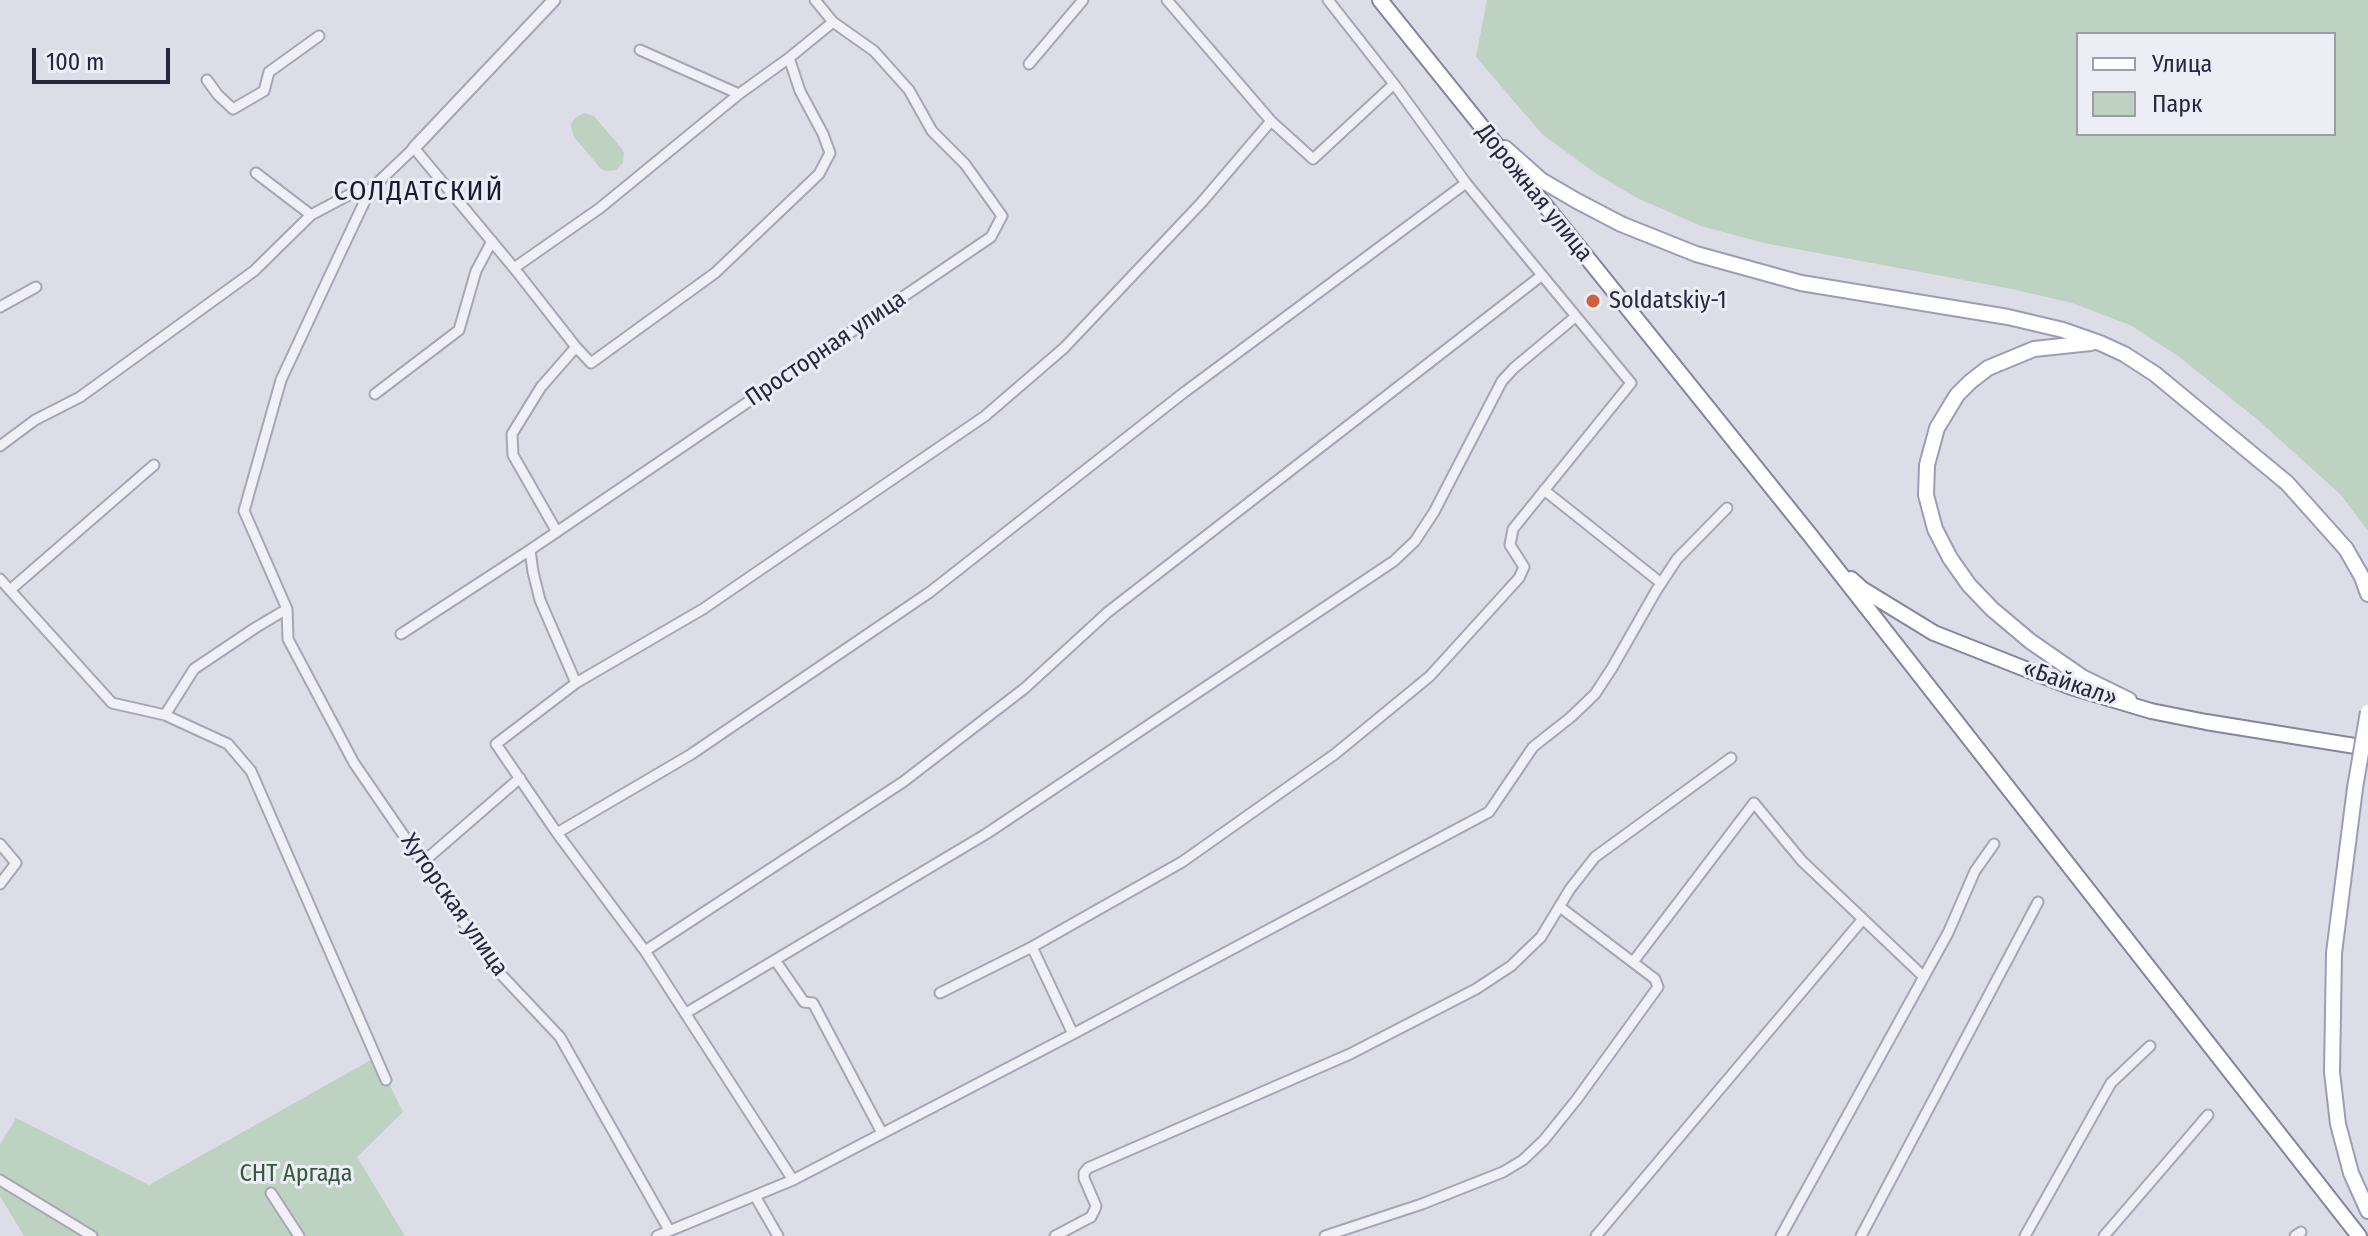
<!DOCTYPE html>
<meta charset="utf-8">
<style>
body{margin:0}
#map{position:relative;width:2368px;height:1236px;overflow:hidden;background:#dddde8;font-family:"Fira Sans Condensed",sans-serif}
canvas{display:block}
.legend{position:absolute;left:2076px;top:32px;width:260px;height:104px;box-sizing:border-box;background:#ededf5;border:2px solid #9e9dac;margin:0;padding:10px 14px;list-style:none;font-size:24px;color:#27263f}
.legend li{display:flex;align-items:center;gap:16px;height:40px}
.legend b{width:40px;border:2px solid #9e9dac}
.scale{position:absolute;left:32px;top:48px;width:138px;height:36px;box-sizing:border-box;border:4px solid #27263f;border-top:0;padding-left:10px;font-size:24px;line-height:28px;white-space:nowrap;color:#27263f;-webkit-text-stroke:6px #ededf5;paint-order:stroke}
</style>
<div id="map">
<canvas width="2368" height="1236"></canvas>
<ul class="legend">
<li><b style="height:10px;background:#fff"></b>Улица</li>
<li><b style="height:22px;background:#bed2c1"></b>Парк</li>
</ul>
<div class="scale">100 m</div>
</div>
<script>
const ctx = document.querySelector('canvas').getContext('2d');
ctx.lineJoin = 'round';
function paint(path, color) {
  ctx.fillStyle = color;
  ctx.fill(path, 'evenodd');
}
function shape(rows) {
  const path = new Path2D();
  for (const r of rows) {
    path.moveTo(r[0], r[1]);
    for (let i = 2; i < r.length; i += 2) path.lineTo(r[i], r[i + 1]);
  }
  return path;
}
function trace(path, color, width, dash) {
  ctx.strokeStyle = color;
  ctx.lineWidth = width;
  ctx.lineCap = dash ? 'butt' : 'round';
  ctx.setLineDash(dash || []);
  ctx.stroke(path);
}
function label(font, color, halo, rows, align = 'center') {
  ctx.font = font + ' "Fira Sans Condensed",sans-serif';
  ctx.lineWidth = 6;
  ctx.setLineDash([]);
  ctx.textBaseline = 'middle';
  ctx.strokeStyle = halo;
  ctx.fillStyle = color;
  for (const [text, x, y, turn = 0] of rows) {
    ctx.save();
    ctx.translate(x, y);
    ctx.rotate((+turn || 0) * Math.PI / 180);
    ctx.textAlign = isNaN(turn) ? turn : align;
    if (halo) ctx.strokeText(text, 0, 0);
    ctx.fillText(text, 0, 0);
    ctx.restore();
  }
}
paint(shape([
 [1487,0,2368,0,2368,531,2341,495,2258,420,2178,356,2130,325,2072,303,2012,289,1764,243,1701,226,1637,198,1595,173,1542,134,1476,57],
 [2078,34,2334,34,2334,134,2078,134],
 [584,113,594,116,622,149,624,153,623,163,616,170,606,171,601,169,574,137,571,127,572,122,575,118],
 [376,1057,403,1112,357,1157,405,1236,24,1236,0,1196,0,1144,16,1118,149,1185]
]), '#bed2c1');
const minor = shape([
 [1167,0,1271,121,1313,159,1394,84],
 [640,50,739,94],
 [1029,64,1083,0],
 [207,80,218,95,233,109,264,91,269,72,319,36],
 [256,173,311,215],
 [514,268,600,208,739,94,789,58,833,22],
 [0,307,36,287],
 [576,347,591,363,715,273,819,174,830,153,823,134,800,91,789,58],
 [375,394,459,330,476,271,492,241],
 [0,446,35,420,80,397,254,271,311,215,360,189,370,190],
 [1544,490,1661,583],
 [557,532,513,455,512,434,541,387,576,347,514,268,414,148,370,190,329,277,281,380,244,511,287,609,288,639,354,763,494,967,560,1037,669,1230],
 [530,550,533,572,540,600,576,683],
 [0,579,112,703,165,715,228,744,251,771,386,1080],
 [10,590,154,465],
 [401,634,530,550,991,237,1002,216,965,164,932,131,909,90,874,51,833,22,815,0],
 [165,715,194,669,255,628,287,609],
 [557,833,690,755,930,592,1182,394,1466,183],
 [0,844,16,863,0,884],
 [423,862,520,778],
 [1032,947,1073,1034],
 [645,951,903,782,1025,688,1108,612,1541,276],
 [775,960,804,1002,813,1003,882,1133],
 [1633,962,1754,803,1802,861,1924,977],
 [940,993,1032,947,1182,862,1335,754,1430,676,1519,578,1524,567,1510,545,1513,529,1631,383,1466,183,1394,84,1328,0],
 [686,1013,986,834,1394,561,1415,541,1434,512,1502,381,1514,368,1575,317],
 [0,1180,92,1236],
 [793,1180,645,951,557,833,496,744,576,683,703,609,985,416,1064,348,1202,202,1271,121],
 [271,1193,299,1236],
 [755,1196,778,1236],
 [657,1236,793,1180,1073,1034,1489,812,1533,747,1571,717,1595,694,1612,668,1656,591,1677,559,1727,508],
 [1055,1236,1091,1217,1094,1211,1096,1206,1084,1178,1084,1173,1088,1168,1350,1054,1476,989,1511,966,1541,937,1570,889,1595,857,1731,758],
 [1325,1236,1422,1204,1503,1172,1523,1160,1544,1140,1577,1099,1658,987,1655,979,1560,907],
 [1596,1236,1863,919],
 [1781,1236,1948,933,1975,871,1994,844],
 [1861,1236,2038,902],
 [2025,1236,2111,1083,2150,1046],
 [2104,1236,2208,1115],
 [2295,1236,2301,1232]
]);
const tertiary = shape([
 [414,148,554,0]
]);
const primary = shape([
 [1505,148,1541,180,1577,201,1621,224,1696,254,1801,283,2008,317,2063,330,2100,343,2124,354,2155,374,2287,483,2346,549,2362,577,2368,594],
 [2091,343,2034,349,1988,368,1970,382,1957,395,1937,428,1927,465,1926,495,1935,529,1950,558,1969,585,1992,609,2030,641,2082,677,2129,700],
 [2355,788,2334,953,2332,1072,2338,1124,2351,1173,2368,1211]
]);
const trunk = shape([
 [1380,0,1810,535,2359,1236],
 [1851,579,1862,589,1934,633,2071,687,2151,711,2206,722,2368,748]
]);
trace(minor, '#a6a6b5', 13);
trace(tertiary, '#a6a6b5', 15);
trace(primary, '#9c9db4', 18);
trace(trunk, '#84859f', 18);
trace(minor, '#f0f0f6', 9);
trace(tertiary, '#f0f0f6', 11);
trace(primary, '#fff', 14);
trace(trunk, '#fff', 14);
const primaryBridge = shape([
 [2355,788,2368,712]
]);
trace(primaryBridge, '#9c9db4', 18, []);
trace(primaryBridge, '#fff', 14);
for (const [x, y, r, color] of [
 [1593,301,8,"#d25f3d"]
]) {
  const dot = new Path2D();
  dot.arc(x, y, r, 0, 2 * Math.PI);
  ctx.fillStyle = color;
  ctx.fill(dot);
  trace(dot, '#ededf5', 3);
}
label('24px', '#27263f', '#ededf5', [
 ["Дорожная улица",1534,193,51],
 ["Просторная улица",826,349,-34],
 ["«Байкал»",2070,684,19],
 ["Хуторская улица",454,905,55]
]);
label('24px', '#27263f', '#ededf5', [
 ["Soldatskiy-1",1609,301]
], 'left');
label('24px', '#335b3b', '#ededf5', [
 ["СНТ Аргада",296,1174]
]);
ctx.letterSpacing = '2px';
label('28px', '#1a192f', '#ededf5', [
 ["СОЛДАТСКИЙ",419,192]
]);
ctx.letterSpacing = '0px';
</script>
